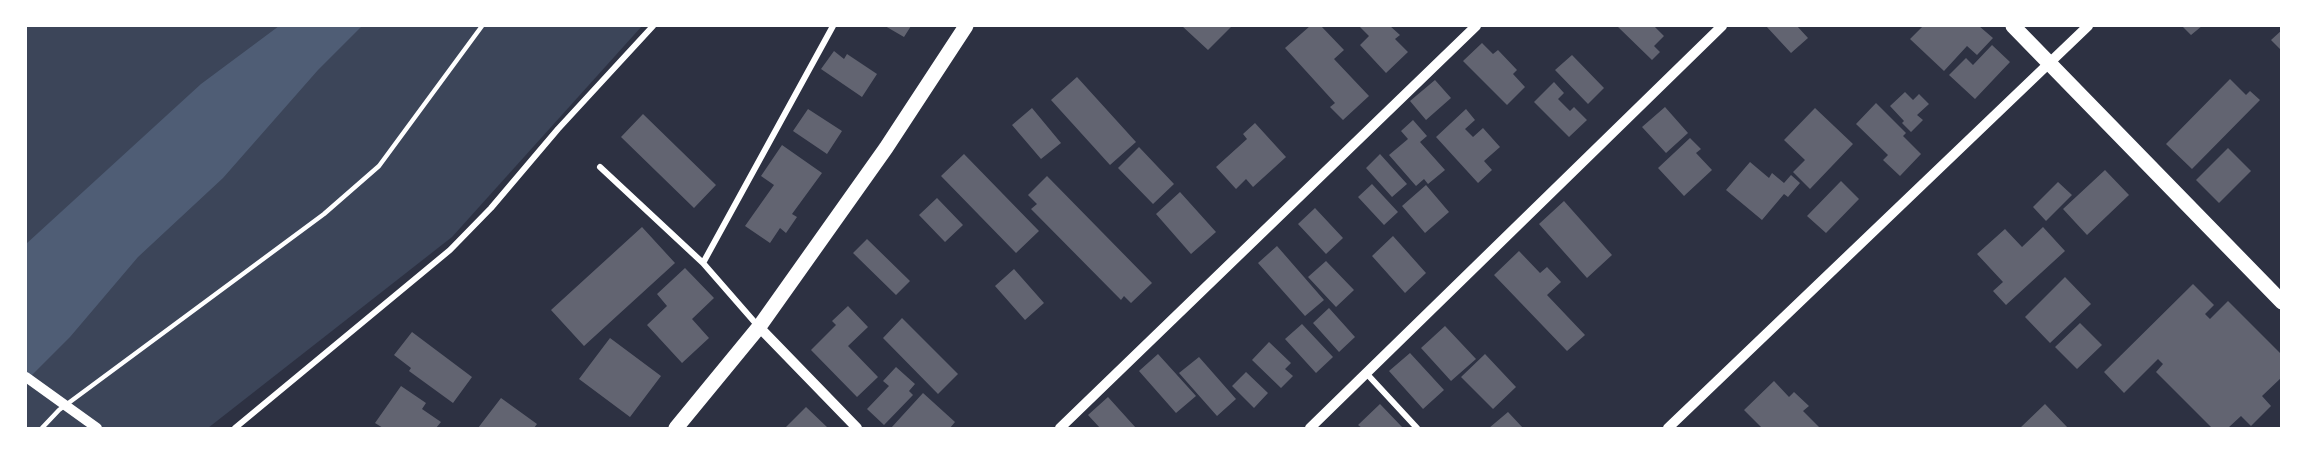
<!DOCTYPE html>
<html>
<head>
<meta charset="utf-8">
<style>
  body { margin:0 }
  #map { position:relative; width:2307px; height:454px; overflow:hidden; background:#2d3142; font-family:Jost,sans-serif }
  canvas { display:block }
  .frame { position:absolute; inset:0; border:27px solid #fff; pointer-events:none }
</style>
</head>
<body>
<div id="map">
<canvas width="2307" height="454"></canvas>
<div class="frame"></div>
</div>
<script>
const ctx = document.querySelector('canvas').getContext('2d');
ctx.lineJoin = 'round';
function fillPath(path, color) { ctx.fillStyle = color; ctx.fill(path, 'evenodd'); }
const poly = rows => new Path2D(rows.map(r => 'M' + r).join(''));
function trace(path, color, width, dash) { ctx.strokeStyle = color; ctx.lineWidth = width; ctx.lineCap = dash ? 'butt' : 'round'; ctx.setLineDash(dash || []); ctx.stroke(path); }
fillPath(poly([
  [26,26,642,26,452,237,208,428,26,428]
]), '#3c4559');
fillPath(poly([
  [279,26,362,26,318,70,223,178,138,257,70,337,26,381,26,244,201,84]
]), '#4f5d75');
fillPath(poly([
  [885,26,911,26,904,37],
  [1182,26,1232,26,1208,50],
  [1310,26,1321,26,1344,50,1334,59,1369,96,1343,120,1330,107,1335,103,1285,48],
  [1359,26,1390,26,1400,35,1395,39,1408,52,1386,73,1360,45,1369,36],
  [1617,26,1654,26,1664,36,1654,46,1660,52,1652,60],
  [1766,26,1797,26,1808,38,1791,53],
  [1923,26,1979,26,1993,38,1977,55,1967,46,1944,71,1910,39],
  [2182,26,2202,26,2191,35],
  [2282,30,2282,51,2271,40],
  [1482,43,1493,54,1498,50,1517,70,1513,74,1525,87,1507,105,1463,61],
  [1992,45,2010,62,1975,99,1949,75,1966,58,1973,65],
  [834,51,844,59,847,54,877,74,862,97,821,69],
  [1572,55,1604,88,1588,104,1555,70],
  [1077,77,1136,142,1110,165,1051,100],
  [2230,79,2246,95,2250,91,2260,100,2192,169,2166,144],
  [1435,80,1451,98,1426,120,1410,101],
  [1554,82,1564,93,1558,99,1570,111,1574,107,1587,120,1569,137,1534,102],
  [1905,92,1913,100,1919,94,1929,104,1917,115,1923,120,1911,132,1902,123,1904,121,1890,106],
  [1876,103,1906,133,1903,136,1921,154,1900,176,1883,160,1888,155,1856,124],
  [1665,107,1688,133,1666,153,1642,127],
  [1032,108,1061,143,1041,159,1012,125],
  [1815,108,1853,144,1810,189,1793,172,1805,160,1784,140],
  [808,109,842,131,827,154,793,131],
  [1466,109,1475,120,1465,129,1473,137,1483,128,1500,147,1484,161,1492,170,1478,183,1436,137],
  [643,114,716,185,694,208,621,137],
  [1413,120,1427,136,1420,142,1445,170,1428,184,1424,179,1416,186,1389,155,1408,139,1401,131],
  [1255,123,1286,157,1253,187,1246,179,1236,189,1216,167,1247,139,1243,134],
  [1690,138,1701,149,1696,153,1712,170,1684,196,1658,168],
  [782,145,822,173,792,214,797,217,786,233,780,228,770,243,745,226,774,185,761,176],
  [1139,147,1174,184,1153,204,1118,168],
  [2228,148,2251,171,2219,203,2196,180],
  [964,154,1039,231,1016,253,941,176],
  [1380,154,1407,184,1392,197,1366,168],
  [1750,162,1769,178,1772,173,1784,183,1791,175,1800,183,1788,197,1784,194,1762,220,1726,190],
  [2105,170,2129,195,2087,235,2063,209],
  [1047,176,1152,283,1131,303,1124,296,1121,300,1031,209,1037,204,1028,195],
  [1841,181,1859,199,1826,233,1807,216],
  [2058,182,2072,195,2046,221,2033,207],
  [1372,184,1398,212,1384,225,1358,197],
  [1426,185,1449,212,1425,233,1402,206],
  [1180,192,1216,232,1191,254,1156,214],
  [937,198,963,225,945,242,919,215],
  [1564,201,1612,255,1587,278,1539,224],
  [1315,208,1343,238,1326,254,1298,224],
  [642,227,675,263,584,346,551,310],
  [2043,227,2065,251,2006,305,1993,291,2003,282,1977,254,2005,229,2022,247],
  [1393,236,1426,273,1405,293,1372,256],
  [867,239,910,281,896,295,853,253],
  [1277,246,1324,300,1305,316,1258,263],
  [1519,251,1540,273,1547,267,1561,282,1547,295,1585,335,1567,351,1494,275],
  [1326,261,1354,290,1336,307,1308,277],
  [685,268,714,298,692,319,709,338,682,363,647,325,667,306,657,294],
  [1014,269,1044,303,1025,320,995,286],
  [2065,277,2091,304,2050,343,2025,317],
  [2193,284,2214,305,2205,314,2210,319,2228,301,2282,355,2282,377,2262,396,2271,406,2251,426,2241,416,2228,428,2212,428,2156,372,2163,364,2158,359,2124,393,2104,372],
  [848,306,868,327,848,346,878,377,857,397,811,350,836,325,832,321],
  [1329,308,1355,337,1339,352,1313,323],
  [902,318,958,374,938,394,883,338],
  [2080,323,2102,345,2077,369,2055,347],
  [1302,324,1333,357,1316,373,1285,339],
  [1445,326,1476,359,1451,381,1421,348],
  [412,332,472,377,453,403,409,371,411,368,394,355],
  [610,338,661,376,630,417,579,379],
  [1269,342,1291,363,1285,369,1293,376,1281,388,1252,360],
  [1410,353,1444,390,1423,409,1389,371],
  [1158,354,1196,396,1176,413,1139,371],
  [1485,354,1516,387,1493,409,1461,377],
  [1199,357,1236,399,1217,416,1179,373],
  [896,367,915,384,909,391,913,395,884,425,867,409,889,386,883,381],
  [1246,372,1268,393,1254,408,1232,386],
  [1774,381,1789,397,1794,392,1809,406,1803,411,1820,428,1762,428,1744,410],
  [401,386,426,403,422,409,441,422,436,428,383,428,375,423],
  [923,393,955,422,950,428,891,428],
  [1108,397,1136,428,1100,428,1088,415],
  [501,398,537,424,534,428,478,428],
  [1380,404,1403,428,1362,428,1358,425],
  [2045,404,2068,428,2020,428],
  [806,407,828,428,785,428],
  [1508,412,1523,428,1489,428]
]), '#626471');
trace(poly([
  [42,428,59,410,324,214,379,166,482,26]
]), '#fff', 4.5);
trace(poly([
  [600,167,703,263,758,326],
  [703,263,833,26],
  [1367,374,1417,428],
  [235,428,450,250,491,208,558,129,653,26]
]), '#fff', 6);
trace(poly([
  [759,327,857,428],
  [26,377,97,428],
  [1060,428,1476,26],
  [1310,428,1722,26],
  [1668,428,2088,26]
]), '#fff', 10);
trace(poly([
  [2013,26,2282,302],
  [676,428,759,327,886,148,966,26]
]), '#fff', 15);
</script>
</body>
</html>
